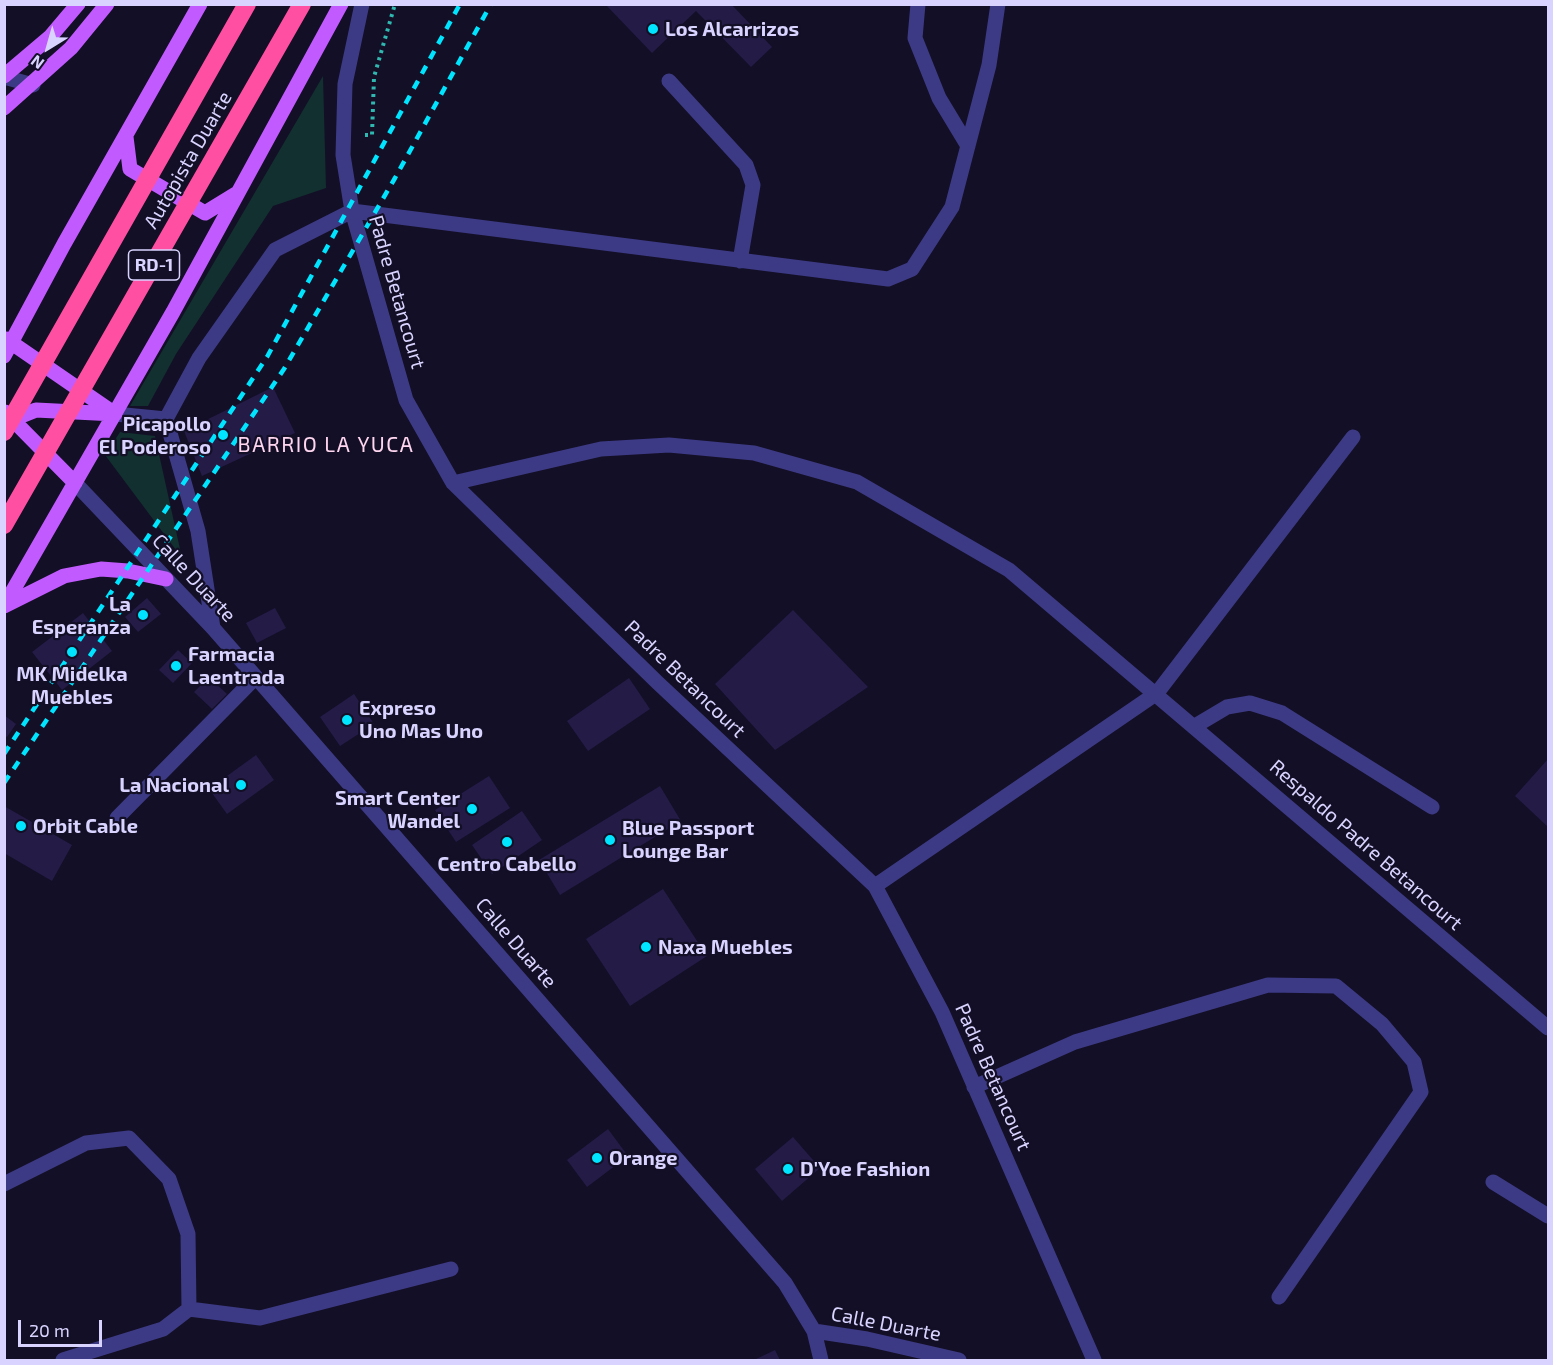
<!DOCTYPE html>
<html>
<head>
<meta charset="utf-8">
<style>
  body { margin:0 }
  #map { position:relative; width:1553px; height:1365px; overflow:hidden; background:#130f26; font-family:"Exo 2",sans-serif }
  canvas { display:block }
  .frame { position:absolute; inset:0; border:6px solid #d9d4ff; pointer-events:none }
  .north { position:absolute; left:18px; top:18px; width:60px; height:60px; -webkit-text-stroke:4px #130f26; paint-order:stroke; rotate:217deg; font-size:16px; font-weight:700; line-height:24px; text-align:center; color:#d9d4ff }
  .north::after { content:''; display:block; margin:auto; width:21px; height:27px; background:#d9d4ff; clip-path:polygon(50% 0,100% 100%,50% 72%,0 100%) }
  .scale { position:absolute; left:18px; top:1320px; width:84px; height:27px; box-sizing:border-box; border:3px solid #d9d4ff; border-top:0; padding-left:8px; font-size:18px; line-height:21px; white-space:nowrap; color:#d9d4ff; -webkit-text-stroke:4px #130f26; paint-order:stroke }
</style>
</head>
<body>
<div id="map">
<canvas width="1553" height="1365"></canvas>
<div class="frame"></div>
<div class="north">N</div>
<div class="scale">20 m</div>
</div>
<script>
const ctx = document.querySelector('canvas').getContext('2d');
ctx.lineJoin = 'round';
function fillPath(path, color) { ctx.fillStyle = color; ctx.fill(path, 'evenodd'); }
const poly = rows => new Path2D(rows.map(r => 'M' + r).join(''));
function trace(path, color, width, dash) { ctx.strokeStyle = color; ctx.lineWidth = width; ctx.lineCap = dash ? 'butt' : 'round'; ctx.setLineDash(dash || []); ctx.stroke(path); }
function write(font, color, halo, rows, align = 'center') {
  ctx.font = font + ' "Exo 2",sans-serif'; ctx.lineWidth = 4.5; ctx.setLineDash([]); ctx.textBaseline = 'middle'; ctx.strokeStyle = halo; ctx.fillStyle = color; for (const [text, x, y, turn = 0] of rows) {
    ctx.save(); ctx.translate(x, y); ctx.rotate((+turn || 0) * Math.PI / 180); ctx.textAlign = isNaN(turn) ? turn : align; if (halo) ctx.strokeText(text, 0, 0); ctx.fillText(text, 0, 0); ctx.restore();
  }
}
fillPath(poly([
  [323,76,326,188,273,206,176,354,148,406,130,406],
  [120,432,155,436,182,558,105,455]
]), '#12302f');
fillPath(poly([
  [605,4,731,4,772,47,751,67,696,11,652,53],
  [273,387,295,433,202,476,184,431],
  [147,598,161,614,138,632,125,617],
  [275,608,286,628,257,643,246,623],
  [793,610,868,687,775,750,715,684],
  [83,613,112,651,62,690,32,652],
  [178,650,192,663,173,683,159,670],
  [209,677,227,694,212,709,194,692],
  [629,678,650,709,588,751,567,721],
  [354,694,374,724,340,746,320,717],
  [4,715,16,724,7,737,4,735],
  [256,755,274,780,227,814,209,789],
  [1548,759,1548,827,1515,796],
  [489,776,510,808,456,842,435,810],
  [660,786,681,821,560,895,539,860],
  [4,806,72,845,52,881,4,853],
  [522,811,542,840,492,874,472,845],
  [663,889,707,956,630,1006,586,939],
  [608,1129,628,1156,587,1187,567,1160],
  [793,1137,820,1168,782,1201,755,1169],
  [775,1350,780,1360,754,1360]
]), '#241b47');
trace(poly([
  [365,135,372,135,374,77,395,4]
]), '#2fb8b0', 4, [3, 4.5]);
trace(poly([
  [362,4,345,84,343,155,352,211,406,400,453,483,658,683,875,886,942,1012,1094,1360],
  [918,4,915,38,939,98,968,146],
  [4,77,33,85],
  [669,81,746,165,753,185,740,261],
  [115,414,166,419],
  [75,483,213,628,785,1283,814,1331,821,1360],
  [453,483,601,449,669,445,754,453,857,482,1009,570,1548,1028],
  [213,628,198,531,166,419,199,358,275,250,352,211,888,279,912,269,952,207,989,65,998,4],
  [1195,726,1227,707,1250,703,1282,713,1432,807],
  [117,818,256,677],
  [875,886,1157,693,1353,437],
  [974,1087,1075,1042,1268,985,1336,986,1382,1024,1414,1062,1421,1092,1279,1297],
  [1493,1182,1548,1216],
  [4,1184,86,1143,129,1138,169,1179,188,1234,189,1309,163,1329,63,1360],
  [189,1309,260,1318,451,1269],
  [814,1331,867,1339,959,1360]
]), '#3d3a85', 15);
trace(poly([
  [4,76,50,37,78,4],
  [4,108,71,48,107,4],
  [126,137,130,169,205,213,236,194],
  [6,339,115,414],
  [4,356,64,244,200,4],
  [5,412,75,483],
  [6,422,36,410,115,414],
  [4,606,173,312,341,4],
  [4,606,64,576,85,572,101,569,128,571,166,579]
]), '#c25bff', 15);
trace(poly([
  [4,432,247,4],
  [4,525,302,4]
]), '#ff4fa3', 18);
trace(poly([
  [4,754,267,357,460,4],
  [4,783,284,369,395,178,491,4]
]), '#00e5ff', 4.5, [9, 8]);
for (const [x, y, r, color] of [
  [653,29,6,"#00e5ff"],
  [223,435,6,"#00e5ff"],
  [143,615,6,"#00e5ff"],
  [72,652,6,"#00e5ff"],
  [176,666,6,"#00e5ff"],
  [347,720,6,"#00e5ff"],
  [241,785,6,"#00e5ff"],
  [472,809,6,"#00e5ff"],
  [21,826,6,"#00e5ff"],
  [610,840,6,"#00e5ff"],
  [507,842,6,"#00e5ff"],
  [646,947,6,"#00e5ff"],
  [597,1158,6,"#00e5ff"],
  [788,1169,6,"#00e5ff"]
]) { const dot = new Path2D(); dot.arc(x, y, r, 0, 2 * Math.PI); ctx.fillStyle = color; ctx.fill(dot); trace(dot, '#130f26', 2); }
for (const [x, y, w] of [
  [154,265,51]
]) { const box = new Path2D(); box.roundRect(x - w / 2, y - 15, w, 30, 4.5); ctx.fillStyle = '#130f26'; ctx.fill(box); trace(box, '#d9d4ff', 1.5); }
write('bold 18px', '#d9d4ff', null, [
  ["RD-1",154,265]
]);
write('bold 20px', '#d9d4ff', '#130f26', [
  ["Los Alcarrizos",665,29],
  ["Picapollo",211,424,"right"],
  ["El Poderoso",211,447,"right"],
  ["La",131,604,"right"],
  ["Esperanza",131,627,"right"],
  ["Farmacia",188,654],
  ["Laentrada",188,677],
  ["MK Midelka",72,674,"center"],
  ["Muebles",72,697,"center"],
  ["Expreso",359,708],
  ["Uno Mas Uno",359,731],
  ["La Nacional",229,785,"right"],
  ["Smart Center",460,798,"right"],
  ["Wandel",460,821,"right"],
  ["Orbit Cable",33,826],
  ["Blue Passport",622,828],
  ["Lounge Bar",622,851],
  ["Centro Cabello",507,864,"center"],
  ["Naxa Muebles",658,947],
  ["Orange",609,1158],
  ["D'Yoe Fashion",800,1169]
], 'left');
write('20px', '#d9d4ff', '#130f26', [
  ["Autopista Duarte",188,160,-60],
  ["Padre Betancourt",397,292,74],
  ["Calle Duarte",194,578,47],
  ["Padre Betancourt",685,679,44],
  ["Respaldo Padre Betancourt",1366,845,41],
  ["Calle Duarte",516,943,49],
  ["Padre Betancourt",993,1077,66],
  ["Calle Duarte",886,1324,11]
]);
ctx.letterSpacing = '1.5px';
write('21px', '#ffd6f0', '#130f26', [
  ["BARRIO LA YUCA",326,445]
]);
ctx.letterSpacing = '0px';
</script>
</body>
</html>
